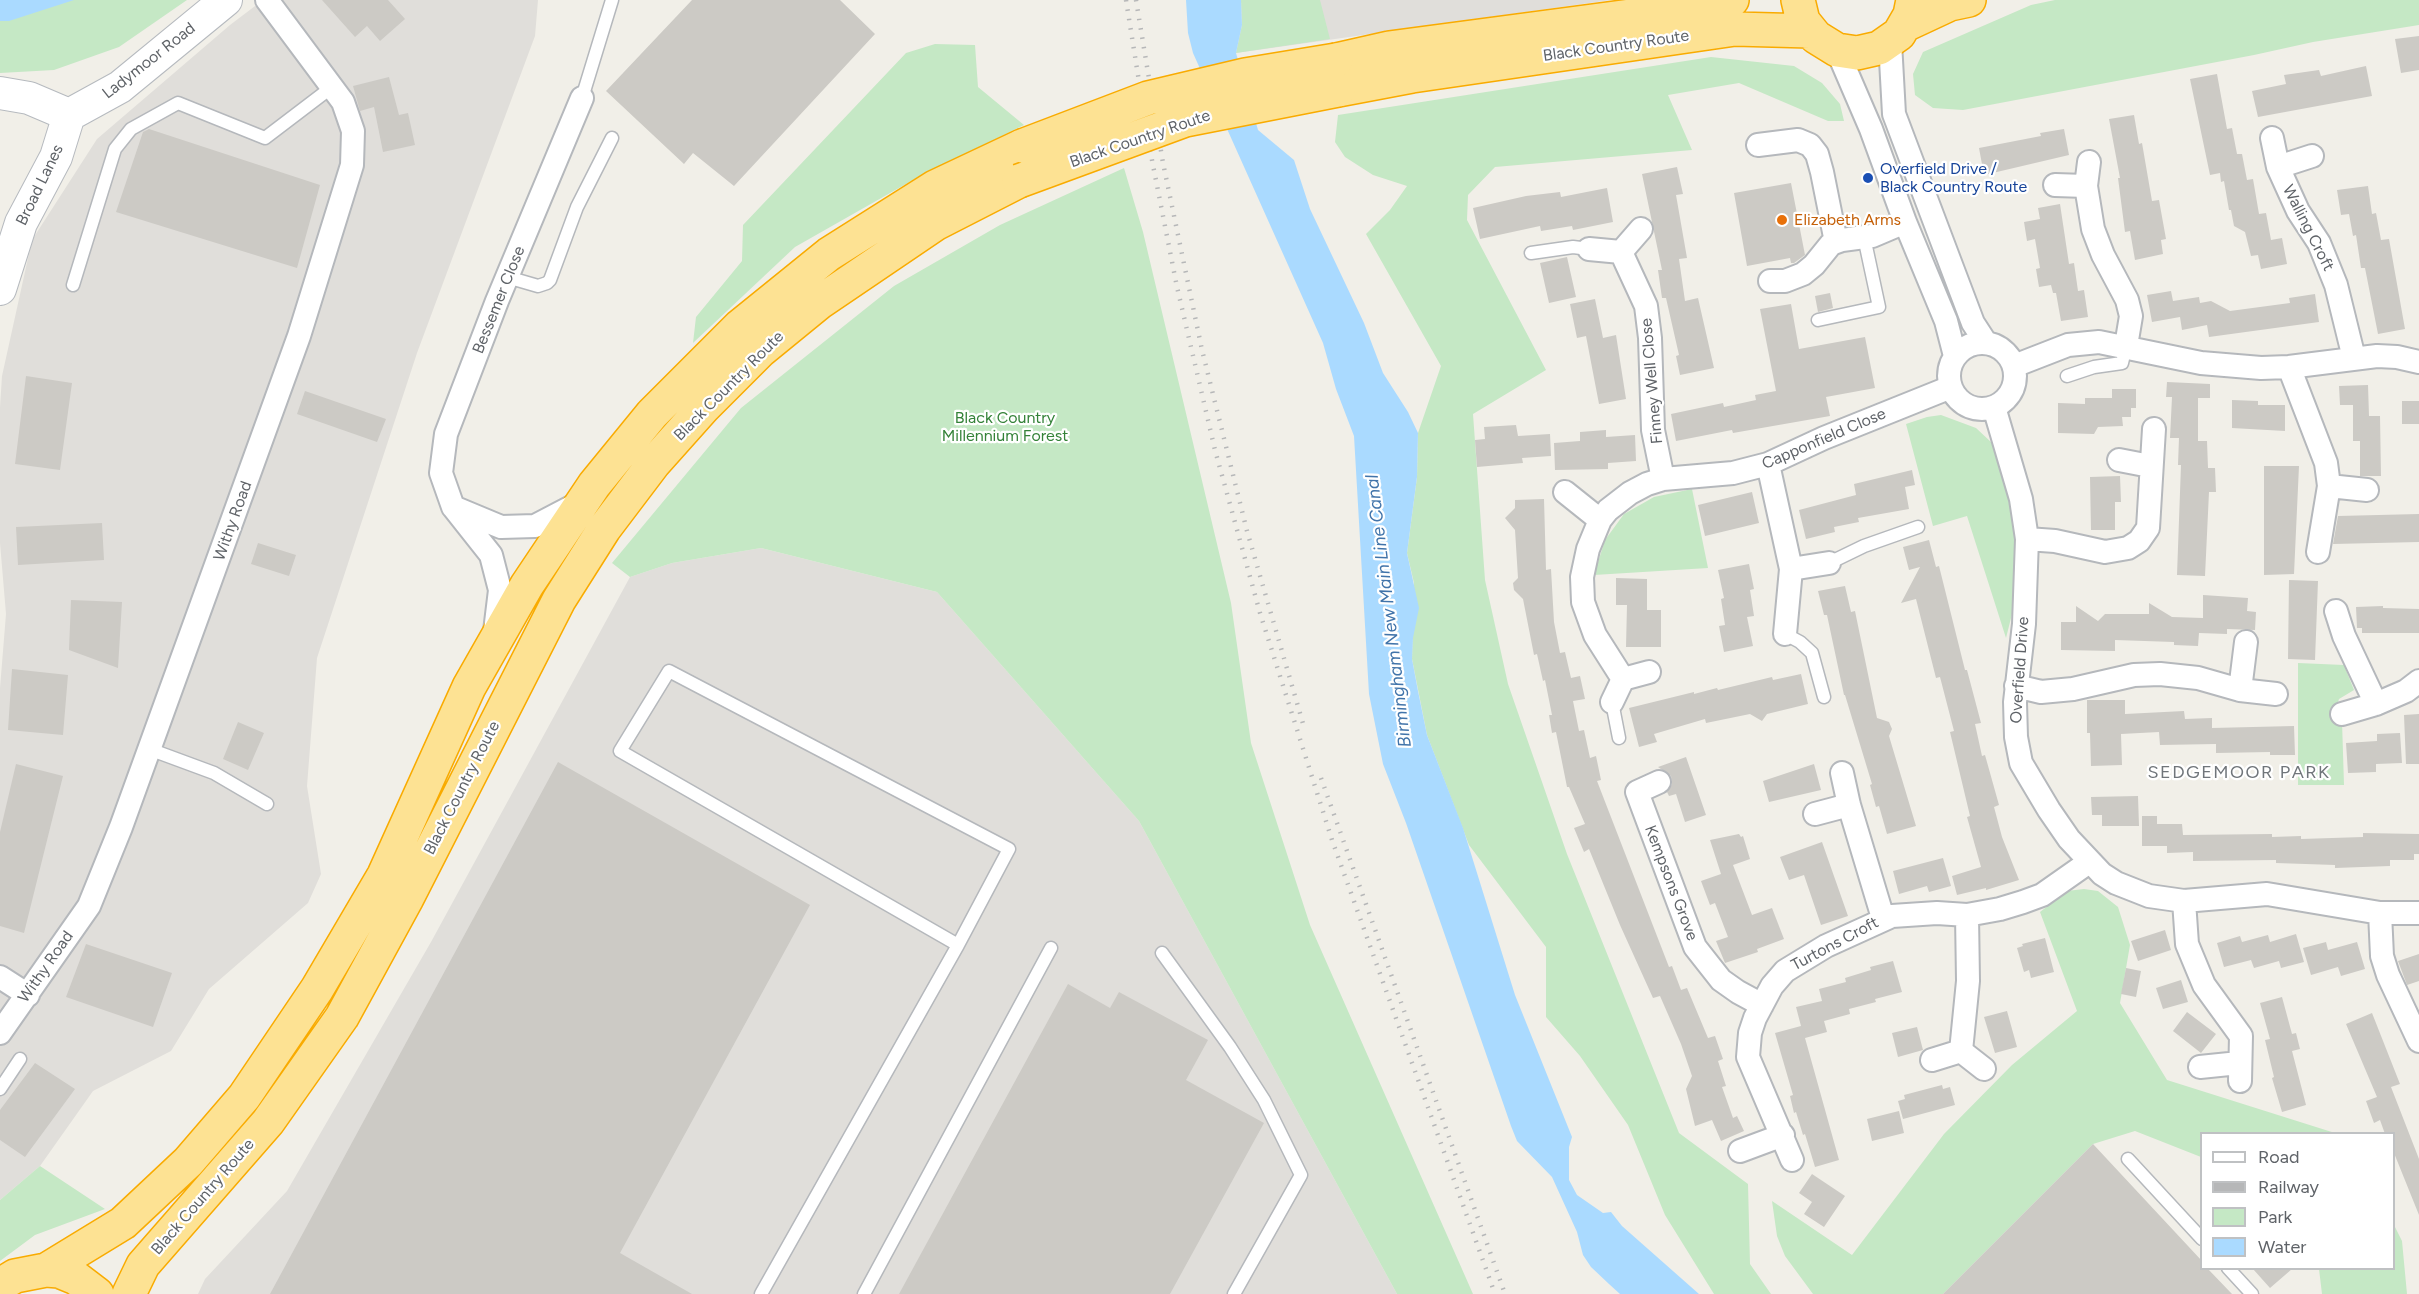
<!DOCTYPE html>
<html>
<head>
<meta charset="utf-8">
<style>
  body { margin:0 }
  #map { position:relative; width:2419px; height:1294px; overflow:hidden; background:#f1efe8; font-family:Figtree,sans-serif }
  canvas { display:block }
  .legend { position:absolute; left:2200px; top:1132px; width:195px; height:138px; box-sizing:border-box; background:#fff; border:2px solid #bfc1c3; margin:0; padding:8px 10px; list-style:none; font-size:18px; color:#5f6368 }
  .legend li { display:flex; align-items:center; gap:12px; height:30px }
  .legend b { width:30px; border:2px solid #bfc1c3 }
</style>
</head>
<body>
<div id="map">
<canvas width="2419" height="1294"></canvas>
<ul class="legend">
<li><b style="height:8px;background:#fff"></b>Road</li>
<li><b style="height:8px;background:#b6b7b8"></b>Railway</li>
<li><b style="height:16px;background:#c5e8c5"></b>Park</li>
<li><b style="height:16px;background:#aadaff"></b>Water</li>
</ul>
</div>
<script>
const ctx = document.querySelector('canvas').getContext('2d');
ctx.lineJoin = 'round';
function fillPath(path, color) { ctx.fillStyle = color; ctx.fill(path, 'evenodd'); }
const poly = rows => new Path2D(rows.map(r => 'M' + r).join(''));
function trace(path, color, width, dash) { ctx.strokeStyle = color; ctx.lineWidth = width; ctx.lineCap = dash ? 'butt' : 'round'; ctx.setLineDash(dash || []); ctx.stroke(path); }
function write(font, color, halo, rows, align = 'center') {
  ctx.font = font + ' Figtree,sans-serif'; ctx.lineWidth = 4.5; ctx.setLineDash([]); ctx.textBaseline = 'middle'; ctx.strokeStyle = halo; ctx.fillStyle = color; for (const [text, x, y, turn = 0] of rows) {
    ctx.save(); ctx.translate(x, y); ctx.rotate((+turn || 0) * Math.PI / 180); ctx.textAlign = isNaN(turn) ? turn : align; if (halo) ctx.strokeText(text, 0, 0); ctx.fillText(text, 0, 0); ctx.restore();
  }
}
fillPath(poly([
  [263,0,538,0,535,36,417,353,317,658,307,786,321,874,308,903,209,989,171,1051,93,1091,40,1166,0,1200,0,688,6,614,0,543,0,407,2,376,32,240,97,139,230,25],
  [1241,0,1611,0,1236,53,1242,25],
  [761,548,937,592,1139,821,1397,1294,198,1294,205,1279,287,1191,431,942,630,577,672,563]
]), '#e0deda');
fillPath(poly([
  [0,0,187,0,119,47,54,70,0,73],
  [1241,0,1320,0,1330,39,1236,53,1242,25],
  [2055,0,2419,0,2419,25,2313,42,2254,55,1963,110,1933,108,1915,95,1913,74,1923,52,2031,5],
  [935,44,975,45,978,87,1024,125,920,176,795,247,693,343,696,317,742,261,743,225,906,53],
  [1711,57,1794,66,1822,83,1840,104,1844,121,1828,121,1739,83,1668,95,1692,150,1495,167,1468,195,1467,220,1546,370,1473,414,1485,580,1508,684,1567,854,1679,1133,1748,1184,1750,1264,1771,1294,1714,1294,1665,1215,1628,1125,1580,1056,1546,1017,1546,947,1469,845,1427,735,1412,659,1414,583,1407,553,1417,477,1418,433,1441,366,1366,234,1390,210,1407,186,1373,175,1345,157,1335,142,1338,115],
  [1124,168,1143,232,1231,603,1251,743,1310,925,1473,1294,1397,1294,1139,821,937,592,761,548,672,563,630,577,612,563,741,408,894,286,1000,225],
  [1941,415,1976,428,1991,442,2007,482,2016,524,2015,602,2006,638,1967,516,1933,526,1906,424,1927,417],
  [1692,489,1708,568,1594,575,1605,540,1624,514,1654,497],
  [2298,663,2344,665,2354,690,2339,699,2333,718,2342,721,2344,785,2298,785],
  [2084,889,2098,891,2118,907,2130,945,2120,1003,2167,1080,2335,1133,2202,1134,2201,1157,2135,1131,2093,1144,1943,1294,1813,1294,1785,1256,1777,1236,1772,1201,1852,1255,1944,1134,2012,1065,2077,1011,2040,912,2067,891],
  [40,1166,105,1209,35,1235,0,1261,0,1200],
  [2394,1225,2402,1241,2407,1294,2322,1294,2319,1269,2394,1268]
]), '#c5e8c5');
fillPath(poly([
  [0,0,74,0,9,21,0,21],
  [1186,0,1241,0,1242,25,1236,53,1258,130,1294,160,1310,209,1364,323,1383,373,1408,412,1418,433,1417,477,1407,553,1419,608,1413,638,1412,659,1418,691,1427,735,1463,828,1515,995,1572,1137,1569,1147,1569,1180,1577,1195,1603,1213,1611,1212,1622,1226,1699,1294,1620,1294,1609,1284,1591,1267,1583,1255,1577,1232,1552,1177,1517,1141,1511,1126,1406,823,1383,764,1369,694,1354,436,1336,389,1323,343,1193,53,1188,33]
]), '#aadaff');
fillPath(poly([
  [322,0,388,0,405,19,380,41,367,26,355,37],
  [692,0,840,0,875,34,734,186,693,153,684,164,606,91],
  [2419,36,2419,70,2401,73,2395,39],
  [2366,66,2372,96,2258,117,2252,91,2286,84,2284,75,2319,70,2321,76],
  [2217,74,2227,129,2232,128,2237,154,2242,154,2247,180,2253,179,2259,214,2266,213,2271,240,2282,238,2287,264,2261,269,2258,255,2251,256,2245,232,2234,226,2231,210,2229,210,2224,181,2221,182,2220,173,2210,175,2190,79],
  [389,77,399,115,408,113,415,145,383,152,374,107,360,111,353,86],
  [2134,115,2139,144,2142,143,2152,201,2159,200,2166,239,2161,240,2163,254,2135,260,2130,231,2125,232,2118,178,2120,178,2109,119],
  [149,129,320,185,297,268,116,212,143,132],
  [2064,129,2069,155,1984,175,1979,148,2041,136,2040,133],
  [1677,167,1683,194,1676,195,1687,258,1679,259,1685,301,1698,298,1714,368,1680,375,1676,356,1679,355,1666,298,1662,298,1658,270,1662,270,1642,174],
  [1791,183,1805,255,1794,263,1791,263,1790,258,1747,266,1734,193],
  [2368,186,2372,214,2376,213,2381,240,2389,239,2405,329,2378,334,2365,268,2361,268,2356,235,2353,236,2349,214,2341,215,2337,190],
  [1607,188,1613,222,1573,230,1572,226,1541,231,1540,226,1480,239,1473,208,1526,196,1560,192,1561,197],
  [2060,204,2069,264,2074,263,2078,291,2084,290,2088,317,2061,321,2056,293,2053,293,2051,285,2039,287,2036,269,2040,268,2035,239,2027,241,2024,222,2040,219,2038,208],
  [1567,257,1576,297,1549,303,1540,263],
  [2171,291,2173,301,2199,297,2200,303,2211,301,2230,311,2290,303,2289,298,2315,294,2319,322,2209,337,2207,325,2182,330,2180,317,2152,322,2147,295],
  [1830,293,1833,308,1818,312,1815,296],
  [1595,299,1603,338,1616,335,1626,399,1599,404,1586,336,1577,338,1570,304],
  [1791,304,1799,349,1865,337,1875,388,1826,397,1830,416,1733,433,1732,430,1676,441,1671,414,1723,403,1724,407,1756,400,1755,395,1776,391,1760,309],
  [26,376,72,383,60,470,15,464],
  [2167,382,2210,384,2210,398,2198,398,2198,441,2207,441,2208,468,2215,468,2216,492,2209,492,2205,576,2177,575,2181,465,2178,465,2179,438,2170,438,2172,397,2166,397],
  [2368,385,2369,416,2380,416,2381,476,2360,476,2360,441,2353,441,2353,405,2340,405,2339,386],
  [2112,389,2136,389,2136,408,2131,408,2131,417,2122,417,2123,426,2098,427,2094,434,2058,433,2058,403,2085,404,2085,398,2112,398],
  [305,391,386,419,377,442,297,414],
  [2232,400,2258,401,2258,405,2285,405,2285,431,2232,428],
  [2402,401,2419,401,2419,424,2402,424],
  [1516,425,1518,436,1550,434,1551,456,1522,458,1523,463,1477,467,1475,440,1485,439,1484,427],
  [1606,430,1606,437,1635,435,1636,461,1608,463,1608,469,1555,470,1554,443,1580,441,1580,432],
  [2264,466,2299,466,2294,574,2264,575],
  [1912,470,1915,485,1905,487,1909,509,1858,518,1859,522,1834,527,1835,532,1806,539,1799,510,1856,495,1854,484],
  [2120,476,2121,502,2115,502,2115,530,2091,530,2090,477],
  [1752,492,1759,523,1705,536,1698,505],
  [1544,499,1546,570,1551,569,1554,622,1560,653,1565,652,1571,678,1580,676,1585,699,1573,701,1579,731,1584,730,1590,758,1596,756,1601,780,1597,781,1669,967,1672,966,1681,990,1687,988,1708,1038,1715,1036,1723,1059,1718,1061,1726,1086,1722,1087,1733,1118,1737,1116,1744,1131,1721,1141,1712,1120,1695,1126,1686,1089,1692,1076,1681,1044,1660,996,1653,998,1620,925,1589,849,1584,852,1574,828,1585,824,1569,787,1567,787,1556,732,1552,733,1549,715,1552,715,1545,680,1543,681,1537,654,1534,655,1523,599,1514,590,1513,583,1518,578,1515,530,1505,518,1515,508,1515,500],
  [2419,514,2419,542,2333,544,2338,516],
  [102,523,104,560,18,565,16,527],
  [1929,540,1936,567,1939,566,1965,670,1967,670,1981,723,1975,724,1982,756,1985,755,1999,805,1994,807,2002,837,2019,880,1986,890,1986,888,1957,895,1952,876,1981,867,1967,817,1970,816,1950,732,1954,731,1940,677,1936,678,1916,599,1901,603,1920,567,1909,570,1903,547],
  [258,543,296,555,289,576,251,564],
  [1749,564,1754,589,1750,590,1754,616,1747,617,1753,646,1724,652,1719,626,1725,625,1721,599,1724,598,1718,570],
  [1616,578,1647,579,1647,610,1661,610,1661,647,1626,647,1627,605,1616,605],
  [2289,580,2318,581,2315,660,2288,659],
  [1845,586,1851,612,1855,611,1877,718,1889,722,1892,729,1889,736,1916,826,1887,834,1879,806,1876,807,1870,785,1872,784,1845,695,1844,695,1827,615,1824,615,1818,591],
  [2203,595,2248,598,2247,611,2256,612,2255,630,2227,629,2227,634,2199,633,2198,646,2174,645,2174,642,2115,640,2115,651,2061,650,2061,622,2076,622,2076,606,2098,621,2105,614,2149,614,2149,603,2172,617,2203,618],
  [71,600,122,602,118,668,69,650],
  [2383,606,2383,608,2419,609,2419,633,2362,633,2362,628,2357,628,2356,607],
  [12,669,68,675,63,735,8,730],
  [1801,674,1808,704,1767,714,1762,721,1750,714,1706,723,1705,719,1654,734,1657,742,1639,747,1629,708,1694,692,1694,694,1717,688,1718,690,1772,677,1773,680],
  [2087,700,2125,700,2125,714,2184,711,2185,719,2212,718,2212,728,2294,726,2295,755,2270,755,2270,752,2216,753,2216,744,2160,745,2159,732,2121,734,2122,765,2091,766,2090,733,2087,733],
  [2419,714,2419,764,2406,764,2404,715],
  [238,722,264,733,248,770,223,759],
  [2400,733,2402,763,2376,764,2376,772,2348,773,2346,743,2377,741,2377,734],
  [1686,757,1706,815,1685,822,1676,794,1669,796,1667,792,1672,784,1671,776,1658,767],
  [558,762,810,905,620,1253,692,1294,270,1294],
  [16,764,63,776,24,933,0,926,0,832],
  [1814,764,1821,790,1769,802,1763,781],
  [2138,796,2139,826,2102,826,2102,815,2092,815,2091,797],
  [2142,816,2157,816,2157,824,2182,824,2183,835,2272,834,2272,837,2301,836,2301,839,2363,837,2363,833,2419,834,2419,854,2414,854,2414,860,2390,860,2390,866,2335,868,2335,865,2276,863,2276,860,2193,861,2193,852,2167,853,2167,846,2142,846],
  [1739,834,1741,837,1743,836,1750,859,1733,865,1752,915,1772,908,1784,939,1757,949,1758,952,1725,963,1716,941,1728,937,1715,903,1710,905,1701,881,1721,874,1710,840],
  [1822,842,1848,916,1821,925,1804,875,1789,880,1780,857],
  [1943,858,1951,886,1929,892,1927,886,1899,894,1893,871],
  [2165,930,2171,950,2138,961,2131,941],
  [2296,934,2304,962,2281,968,2279,961,2254,968,2251,960,2224,967,2217,943,2240,936,2242,942,2268,935,2270,942],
  [2045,938,2054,972,2031,978,2029,970,2024,972,2017,948,2023,946,2022,944],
  [2326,942,2328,950,2357,942,2365,969,2341,976,2338,967,2311,975,2303,948],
  [86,944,172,973,153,1027,66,997],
  [2419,954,2419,981,2407,985,2398,961],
  [1893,961,1902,992,1875,999,1876,1002,1849,1009,1850,1014,1824,1021,1827,1032,1805,1038,1839,1160,1815,1167,1805,1134,1803,1135,1796,1112,1794,1113,1790,1096,1793,1095,1775,1033,1801,1026,1796,1007,1822,1001,1819,989,1846,982,1845,978,1871,970,1870,967],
  [2126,968,2141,971,2136,997,2121,994],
  [2181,980,2188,1002,2163,1009,2156,988],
  [1068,984,1110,1008,1119,992,1208,1040,1186,1080,1264,1123,1170,1294,899,1294],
  [2282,997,2292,1034,2296,1033,2300,1049,2292,1051,2306,1105,2282,1112,2272,1078,2274,1077,2265,1040,2270,1039,2260,1003],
  [2007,1011,2017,1047,1995,1053,1984,1017],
  [2187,1012,2216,1034,2201,1053,2173,1031],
  [2372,1013,2400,1084,2391,1087,2419,1159,2419,1215,2394,1153,2394,1134,2385,1134,2380,1120,2374,1123,2366,1101,2377,1097,2346,1024],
  [1917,1027,1923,1050,1898,1057,1892,1033],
  [35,1063,75,1089,25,1157,0,1140,0,1110],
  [1942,1085,1943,1089,1950,1087,1955,1105,1903,1119,1898,1101,1905,1099,1904,1095],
  [1899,1111,1904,1133,1872,1141,1867,1119],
  [2093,1144,2202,1261,2202,1269,2208,1269,2232,1294,1943,1294],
  [1812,1174,1845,1196,1824,1227,1804,1214,1812,1202,1799,1193],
  [2253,1269,2292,1269,2270,1288]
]), '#cccac5');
const lane = poly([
  [582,98,612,0],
  [1531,253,1573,247,1589,249],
  [507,277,538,286,547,283,550,280,577,207,612,138],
  [73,285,115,149,131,129,178,103,265,138,332,87],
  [1818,320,1879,307,1864,237],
  [2067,376,2094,367,2122,363,2126,346],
  [1829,563,1864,546,1918,527],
  [1785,634,1800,642,1812,653,1824,697],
  [1612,702,1619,738],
  [149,749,214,773,267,804],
  [1162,953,1230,1047,1264,1100,1301,1175,1234,1294],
  [0,1089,20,1059],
  [2128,1159,2202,1239],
  [2228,1268,2252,1294],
  [761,1294,958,945,620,751,669,671,1009,849,958,945],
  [864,1294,1051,948]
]);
const street = poly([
  [1890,42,1894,114,1973,323,1986,343],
  [1837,50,1871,129,1905,222,1946,321,1955,356],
  [2272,138,2278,167],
  [1758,145,1798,140,1810,145,1817,154,1822,172,1836,242],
  [2312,156,2278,167,2298,211,2319,243,2336,285,2354,358],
  [2089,162,2086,186,2093,229,2103,255,2127,300,2131,316,2126,346],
  [2055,185,2086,186],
  [1589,249,1621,252,1641,229],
  [1621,252,1646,306,1650,338,1653,430,1663,479],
  [1770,281,1785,281,1803,274,1814,265,1831,244,1842,240,1872,236,1905,222],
  '1949 376a33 33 0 1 1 66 0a33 33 0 1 1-66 0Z',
  [2014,366,2068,345,2099,342,2201,363,2261,368,2289,367,2377,356,2397,357,2419,362],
  [2289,367,2326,463,2329,486,2318,552],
  [1994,407,2021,499,2027,539,2024,624,2015,702,2016,737,2021,763,2049,810,2069,839,2102,874,2116,883,2149,896,2184,901,2267,894,2380,913,2419,913],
  [2119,460,2150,466],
  [1768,464,1791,569,1785,634],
  [2329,486,2367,490],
  [1565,492,1600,520],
  [453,507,441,473,446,434,497,301,582,98],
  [2027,539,2055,541,2105,552,2128,548,2139,541,2148,528,2154,429],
  [1791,569,1829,563],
  [2336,611,2344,636,2376,704],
  [495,631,500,590,491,555,453,507,501,527,535,526,579,503],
  [1649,672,1623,679,1595,635,1583,602,1582,577,1588,549,1600,520,1608,510,1630,493,1647,484,1663,479,1733,473,1768,464,1824,438,1951,387],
  [2016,686,2041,692,2073,689,2134,675,2160,674,2198,678,2240,690,2276,694],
  [2240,690,2246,642],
  [1612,702,1623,679],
  [2342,714,2376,704,2406,691,2419,681],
  [1842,773,1849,805,1883,918],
  [1659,782,1637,792,1695,947,1721,980,1738,992,1762,1005],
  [1815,814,1849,805],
  [2184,901,2187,944,2204,985,2241,1036,2240,1081],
  [2380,913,2382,956,2388,975,2419,1041],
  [1967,915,1968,981,1961,1051,1984,1069],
  [0,977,28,995],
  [0,1033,89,906,121,827,299,336,352,165,353,131,343,102,267,0],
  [1932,1060,1961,1051],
  [2200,1067,2239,1063],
  [1740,1151,1783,1135],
  [1792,1160,1748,1057,1750,1033,1755,1018,1772,986,1785,971,1826,946,1892,916,1937,913,1967,915,2000,909,2023,902,2042,895,2089,862]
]);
const secondary = poly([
  [0,93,29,98,69,115],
  [69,115,120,87,226,0],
  [0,289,21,223,56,157,69,115]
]);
const highway = poly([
  [1798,0,1803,21,1816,37,1837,50,1857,53,1879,48,1899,34,1910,15,1913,0],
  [1905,25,1950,4,1969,0],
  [1336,60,1389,48,1714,5,1732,0],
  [1338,90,1412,76,1735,29,1810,31],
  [46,1270,123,1223,188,1162,244,1097,317,989,384,875,469,687,527,585,594,485,652,414,740,326,829,254,935,187,1022,146],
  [0,1285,15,1276,46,1270,59,1271,76,1278,97,1294],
  [129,1294,143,1265,268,1122,342,1017,407,898,559,600,604,529,654,463,704,407,760,351,820,302,935,224,1019,181]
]);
trace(lane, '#b5b8bc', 15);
trace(street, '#b5b8bc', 26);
trace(secondary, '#b6babf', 34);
trace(highway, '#f9ab00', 36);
trace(lane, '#fff', 12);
trace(street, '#fff', 22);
trace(secondary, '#fff', 32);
trace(highway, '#fde293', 33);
trace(poly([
  [1126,0,1150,150,1177,287,1215,450,1260,613,1332,840,1495,1294],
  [1136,0,1163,163,1202,350,1247,531,1304,727],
  [1321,778,1505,1294]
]), '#b6b7b8', 4.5, [1.5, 8]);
const highwayBridge = poly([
  [1022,146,1148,98,1245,75,1336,60],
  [1019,181,1185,120,1338,90]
]);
trace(highwayBridge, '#f9ab00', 36, []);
trace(highwayBridge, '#fde293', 33);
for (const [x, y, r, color] of [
  [1868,178,6,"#1a4fb4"],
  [1782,220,6,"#e8710a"]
]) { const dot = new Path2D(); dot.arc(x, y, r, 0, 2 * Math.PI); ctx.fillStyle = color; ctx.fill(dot); trace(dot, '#fff', 2); }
write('16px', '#5f6368', '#fff', [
  ["Black Country Route",1616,46,-8],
  ["Ladymoor Road",149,61,-38],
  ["Black Country Route",1140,139,-19],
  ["Broad Lanes",40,185,-64],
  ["Walling Croft",2308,228,63],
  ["Bessemer Close",499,300,-68],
  ["Finney Well Close",1652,381,-95],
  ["Black Country Route",729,386,-45],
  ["Capponfield Close",1824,439,-23],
  ["Withy Road",233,521,-70],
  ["Overfield Drive",2020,670,-86],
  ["Black Country Route",462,788,-63],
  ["Kempsons Grove",1671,883,69],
  ["Turtons Croft",1835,944,-28],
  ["Withy Road",46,967,-55],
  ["Black Country Route",203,1197,-49]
]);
write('16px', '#164399', '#fff', [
  ["Overfield Drive /",1880,169],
  ["Black Country Route",1880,187]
], 'left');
write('16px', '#c56008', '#fff', [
  ["Elizabeth Arms",1794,220]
], 'left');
write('16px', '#348238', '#fff', [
  ["Black Country",1005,418],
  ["Millennium Forest",1005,436]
]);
write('italic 18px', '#4174aa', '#fff', [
  ["Birmingham New Main Line Canal",1389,611,-97]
]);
ctx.letterSpacing = '1.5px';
write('18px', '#70757a', '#fff', [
  ["SEDGEMOOR PARK",2239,773]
]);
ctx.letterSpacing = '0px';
</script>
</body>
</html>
